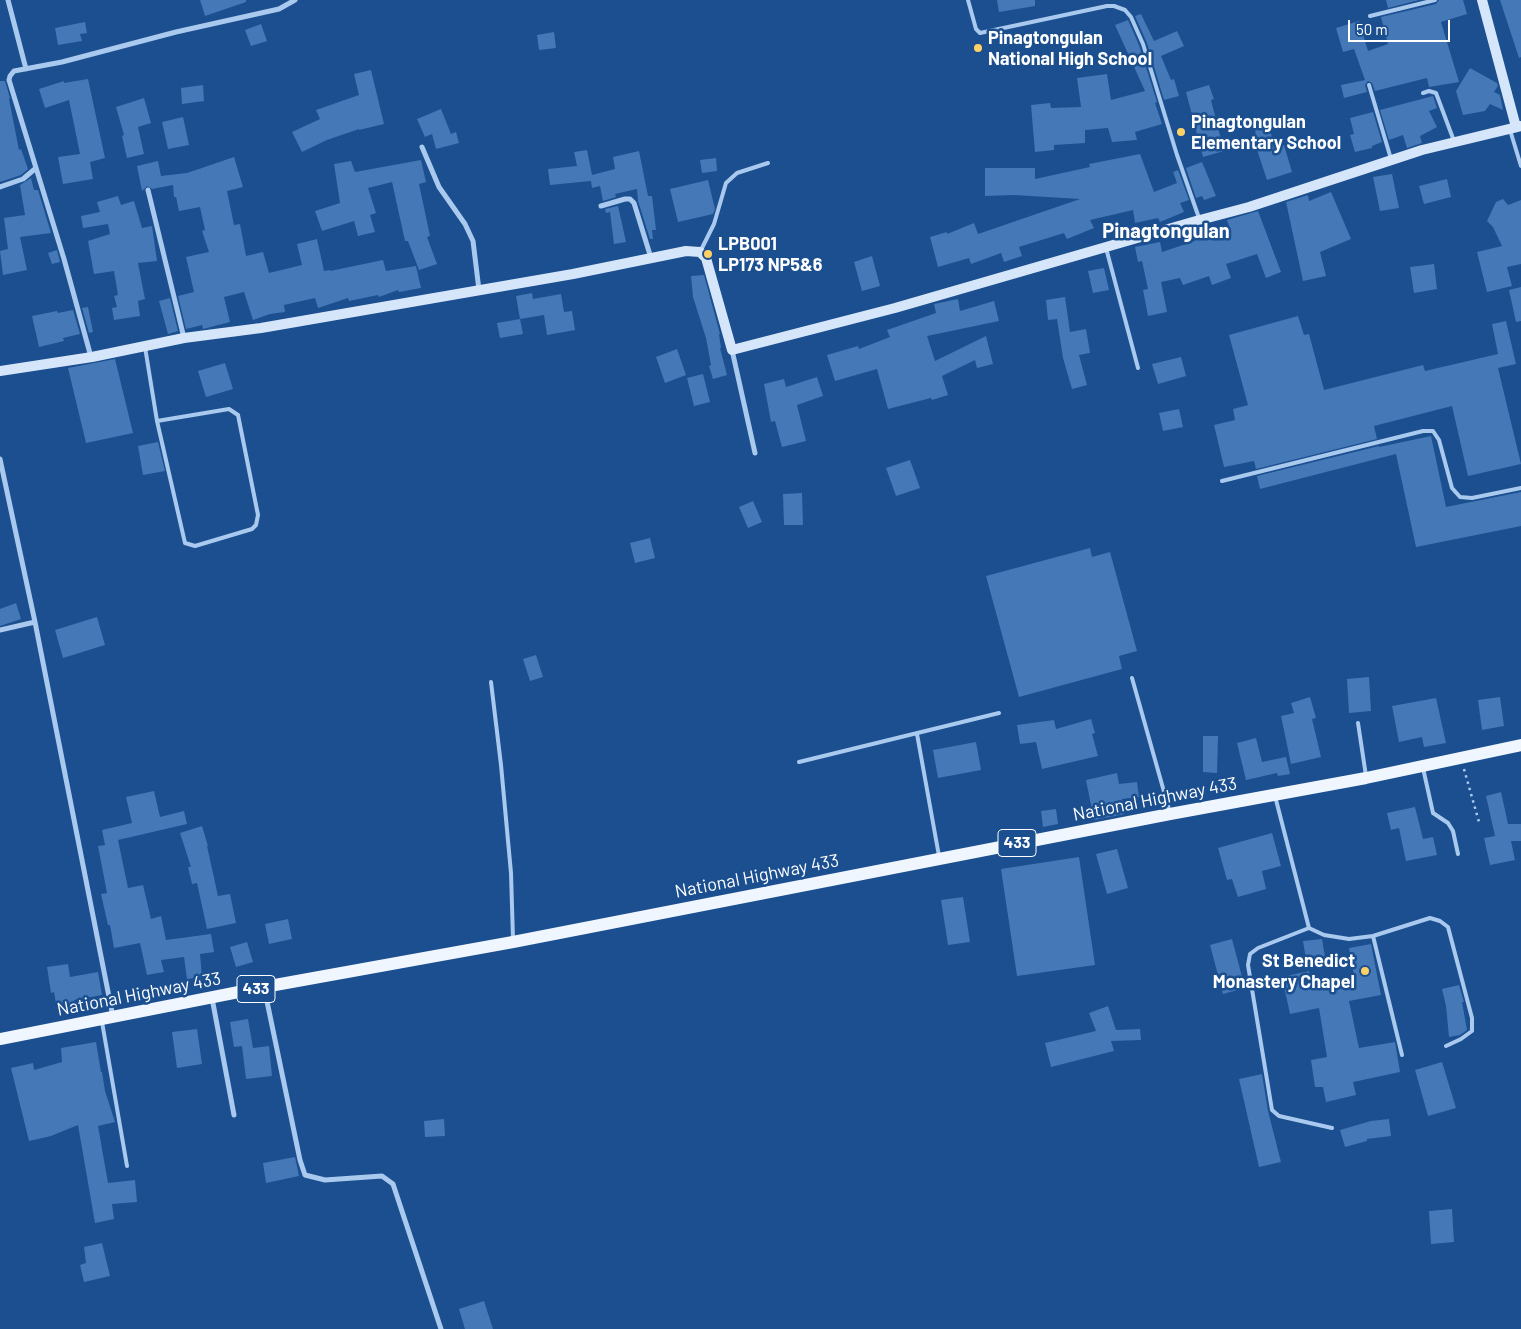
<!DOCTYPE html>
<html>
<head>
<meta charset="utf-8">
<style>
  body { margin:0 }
  #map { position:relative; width:1521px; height:1329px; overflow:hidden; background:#1b4f8f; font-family:Barlow,sans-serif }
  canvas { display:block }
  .scale { position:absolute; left:1348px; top:20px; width:102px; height:22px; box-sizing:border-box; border:2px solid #fff; border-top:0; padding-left:6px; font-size:15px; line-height:18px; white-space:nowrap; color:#fff; -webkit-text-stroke:4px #1b4f8f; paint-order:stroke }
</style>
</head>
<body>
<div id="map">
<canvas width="1521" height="1329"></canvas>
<div class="scale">50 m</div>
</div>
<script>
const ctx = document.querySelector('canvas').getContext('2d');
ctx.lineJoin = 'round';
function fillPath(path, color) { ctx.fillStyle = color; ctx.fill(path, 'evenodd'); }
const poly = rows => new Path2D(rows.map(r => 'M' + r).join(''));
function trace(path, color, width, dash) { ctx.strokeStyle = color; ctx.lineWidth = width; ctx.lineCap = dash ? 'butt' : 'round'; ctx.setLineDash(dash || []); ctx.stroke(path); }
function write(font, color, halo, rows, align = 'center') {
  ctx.font = font + ' Barlow,sans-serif'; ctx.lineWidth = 5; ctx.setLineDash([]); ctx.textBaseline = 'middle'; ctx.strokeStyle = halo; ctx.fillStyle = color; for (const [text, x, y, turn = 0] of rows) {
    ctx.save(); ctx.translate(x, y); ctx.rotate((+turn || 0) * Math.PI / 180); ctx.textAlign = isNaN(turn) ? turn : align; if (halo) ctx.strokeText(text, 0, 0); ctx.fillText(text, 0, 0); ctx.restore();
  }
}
fillPath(poly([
  [200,0,246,0,246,2,205,16],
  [997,0,1035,0,1035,6,999,12],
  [1386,0,1419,0,1388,8],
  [1439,0,1463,0,1467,14,1441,22,1459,82,1429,87,1427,78,1375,91,1372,83,1368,81,1365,85,1367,92,1344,98,1341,85,1365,80,1354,49,1343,52,1336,28,1359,21,1368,51,1388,44,1381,17,1436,4],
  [1500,0,1521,0,1521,57,1519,58],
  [1141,14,1154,41,1177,31,1184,46,1161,56,1171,80,1174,79,1179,96,1164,100,1147,43,1135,16],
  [1128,20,1139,45,1157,102,1155,103,1162,124,1135,132,1137,140,1112,142,1108,128,1085,130,1085,143,1054,145,1054,150,1035,152,1031,105,1050,103,1051,108,1081,107,1077,78,1107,74,1111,100,1145,91,1115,25],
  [85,22,87,33,80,34,82,41,58,45,55,28],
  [261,24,267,41,251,46,245,30],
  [554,32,556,48,539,50,537,35],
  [1470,68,1497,83,1498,86,1494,92,1500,95,1503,110,1490,104,1485,111,1463,115,1456,91],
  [371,70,384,124,359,130,359,129,327,140,302,152,292,132,320,119,316,110,359,95,354,74],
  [88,79,105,158,90,162,93,179,63,184,58,157,80,154,69,100,45,108,39,89,64,81,64,83],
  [0,81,5,81,10,98,9,99,19,150,21,149,28,169,21,175,0,182],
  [203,85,204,101,182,104,181,88],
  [1209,85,1214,99,1211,100,1224,151,1203,157,1186,92],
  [1433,96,1437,108,1429,111,1437,127,1420,136,1422,143,1407,148,1403,135,1389,140,1380,110],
  [144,98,151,123,138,127,144,154,127,158,122,136,124,135,116,107],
  [441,109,451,134,456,132,459,143,436,149,432,134,425,137,417,119],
  [1373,112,1382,142,1372,146,1372,148,1355,152,1350,135,1354,134,1350,118],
  [183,117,189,145,168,149,162,122],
  [1268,119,1274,148,1284,145,1292,172,1267,180,1258,153,1254,121],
  [587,150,592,175,615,169,613,157,639,151,648,196,652,196,656,230,652,230,653,239,650,239,638,201,637,189,615,194,616,197,603,201,600,186,592,188,591,181,550,185,548,169,577,166,574,152],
  [1140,154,1154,192,1177,183,1173,172,1178,170,1189,200,1180,203,1184,212,1160,222,1158,218,1135,223,1133,210,1090,220,1094,228,1067,239,1064,233,1019,247,1022,256,1004,262,1001,253,971,264,969,258,938,267,930,237,947,232,947,234,974,223,978,234,1080,199,1014,195,985,196,985,168,1035,168,1035,179,1090,167,1089,164],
  [234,157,243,187,227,191,234,225,240,224,246,256,263,252,269,273,302,265,297,244,317,239,324,271,330,270,330,271,383,260,386,271,416,266,421,288,399,292,398,290,379,297,378,295,349,301,348,298,318,308,315,298,284,305,285,312,270,314,253,320,244,292,224,297,230,322,203,329,202,325,186,329,178,296,194,292,186,257,209,252,202,231,205,230,200,207,179,211,176,197,174,197,173,185,152,189,147,186,142,191,137,166,158,161,161,176,187,173],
  [716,158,717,171,702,173,700,160],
  [421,160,426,182,419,184,430,236,427,237,437,264,419,270,408,241,405,241,392,182,368,188,376,213,370,215,375,232,358,236,354,221,322,231,315,211,340,203,334,164,351,161,355,172],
  [1202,162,1216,196,1204,200,1202,196,1196,198,1186,168],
  [1392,174,1399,208,1380,211,1373,177],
  [31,178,34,190,38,190,51,233,20,237,27,270,3,275,0,251,8,249,4,218,25,215,20,185],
  [1447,179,1451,197,1424,204,1419,186],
  [708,180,715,209,713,214,678,222,670,189],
  [1331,192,1351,239,1320,252,1326,276,1303,281,1286,202,1308,195,1309,201],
  [118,196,121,205,134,201,142,228,152,226,157,261,138,263,145,299,138,301,140,316,114,320,112,308,117,307,114,296,118,295,114,271,94,274,88,241,110,234,108,224,83,228,81,216,100,212,97,202],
  [1503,199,1508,205,1521,200,1521,264,1507,267,1512,286,1487,292,1477,252,1502,246,1493,227,1487,221,1496,202],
  [618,206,626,242,614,244,610,212,606,213,605,209],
  [1258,211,1281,272,1266,278,1257,254,1226,264,1231,278,1212,285,1209,276,1183,285,1180,278,1161,282,1167,312,1148,316,1143,290,1148,289,1142,261,1138,262,1135,247,1160,242,1162,252,1195,241,1194,237,1229,226,1227,220],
  [57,250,60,262,52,264,48,253],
  [872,256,880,286,862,291,854,262],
  [1434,264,1437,289,1414,293,1410,267],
  [1104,268,1109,290,1093,293,1088,271],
  [704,275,720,334,719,334,721,348,720,348,727,375,713,379,709,366,711,365,706,338,693,297,691,276],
  [1521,287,1521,321,1516,322,1509,290],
  [532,293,533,299,561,294,564,312,572,311,575,330,547,335,544,315,520,319,516,296],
  [1065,297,1070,332,1086,329,1090,353,1079,355,1087,385,1072,389,1063,358,1057,319,1048,320,1046,300],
  [170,298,178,331,168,334,159,301],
  [958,299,960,311,994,301,999,321,927,336,935,361,986,336,993,364,977,368,975,360,942,376,948,395,932,400,931,398,888,409,877,369,835,381,827,355,858,346,859,349,890,337,887,330,936,313,934,304],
  [88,307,93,332,89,333,82,308],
  [73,310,80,334,63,338,64,341,39,347,32,316,57,311,58,313],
  [1298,316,1304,335,1309,334,1324,390,1423,365,1425,371,1498,354,1492,324,1506,321,1516,364,1498,368,1521,464,1468,476,1452,406,1374,426,1377,439,1256,469,1254,461,1224,467,1214,425,1235,420,1233,409,1248,405,1229,335],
  [520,319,523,334,500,338,497,323],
  [677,349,686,375,665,383,656,357],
  [1181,357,1186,376,1158,384,1152,364],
  [115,359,133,433,86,443,68,368],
  [225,363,233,389,206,397,198,371],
  [703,374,710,402,694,406,687,378],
  [817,377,823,396,797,405,806,441,782,447,775,421,771,422,764,384,784,379,786,387],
  [1179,409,1183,427,1163,431,1159,413],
  [1431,436,1446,507,1521,492,1521,526,1416,547,1396,454,1260,489,1257,476,1379,446,1379,447],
  [158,442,165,471,143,475,138,446],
  [910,460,920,488,896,496,886,468],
  [802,493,803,525,784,525,783,494],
  [753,501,762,522,748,528,739,507],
  [650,538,655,558,635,563,630,543],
  [1090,548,1092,557,1110,552,1137,651,1119,656,1122,669,1019,697,986,576],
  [16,603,21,619,0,626,0,609],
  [97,617,105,645,63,658,55,630],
  [536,655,543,677,530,681,523,659],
  [1369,677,1371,711,1349,713,1347,679],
  [1310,697,1316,718,1312,719,1321,757,1291,764,1281,716,1294,713,1291,703],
  [1500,697,1504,726,1482,730,1478,700],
  [1436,698,1446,743,1424,747,1422,737,1399,742,1392,706],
  [1091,719,1095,733,1092,734,1098,756,1042,769,1036,742,1020,744,1017,725,1054,720,1056,729],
  [1203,736,1218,736,1217,773,1203,772],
  [1256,738,1262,762,1286,757,1290,774,1278,776,1277,773,1246,780,1237,743],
  [976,742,981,770,938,778,933,750],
  [1117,773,1119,784,1137,782,1139,797,1122,799,1125,814,1094,820,1086,780],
  [154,791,160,817,184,811,187,824,118,840,128,888,143,885,151,919,161,916,166,940,211,934,214,952,200,954,202,977,187,979,184,957,161,960,164,972,147,975,140,943,114,948,110,925,108,925,101,894,107,893,98,846,105,845,102,830,132,823,126,797],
  [1501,792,1508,824,1521,824,1521,841,1511,841,1515,860,1490,865,1484,838,1495,836,1486,796],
  [1415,807,1423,839,1433,837,1437,855,1406,861,1399,828,1391,830,1387,813],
  [1056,809,1058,824,1043,827,1041,811],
  [202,826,208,846,207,846,218,896,230,894,236,923,207,929,197,883,192,884,188,867,191,867,180,833],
  [1272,833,1281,866,1262,871,1266,889,1238,897,1232,879,1227,880,1218,848],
  [1117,849,1128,888,1107,894,1096,854],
  [1079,857,1095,965,1017,976,1001,869],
  [963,897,970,942,948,945,941,900],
  [288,919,292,939,269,944,265,924],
  [1232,939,1245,988,1223,994,1210,945],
  [1322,939,1325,957,1306,959,1303,941],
  [247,942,253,962,236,967,230,947],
  [1371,944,1381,995,1349,1001,1359,1048,1395,1042,1400,1072,1353,1082,1356,1095,1326,1102,1323,1087,1315,1087,1311,1060,1327,1057,1319,1008,1290,1014,1282,977,1309,971,1312,984,1354,976,1349,948],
  [68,964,70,977,98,972,102,995,74,1000,75,1005,57,1009,54,992,51,993,47,967],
  [1459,985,1464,1002,1462,1002,1467,1030,1460,1035,1449,1037,1446,1006,1442,989],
  [1108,1006,1116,1030,1140,1029,1141,1040,1111,1041,1114,1051,1051,1067,1045,1043,1096,1031,1089,1013],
  [248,1019,253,1048,269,1046,272,1076,246,1079,242,1046,234,1047,230,1022],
  [197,1029,202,1064,177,1068,172,1032],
  [96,1042,101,1072,102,1072,105,1091,115,1122,98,1126,108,1183,135,1180,137,1202,112,1204,114,1219,95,1223,78,1125,51,1136,29,1141,11,1068,33,1063,34,1070,62,1062,61,1048],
  [1442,1062,1456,1108,1428,1116,1415,1070],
  [1262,1074,1268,1111,1281,1162,1259,1167,1239,1079],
  [444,1119,445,1136,425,1137,424,1121],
  [1389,1119,1391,1136,1367,1139,1367,1141,1345,1147,1340,1130,1371,1121],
  [295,1157,299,1176,266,1183,263,1163],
  [1452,1209,1454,1242,1431,1244,1429,1211],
  [102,1243,110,1276,84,1282,80,1265,86,1263,84,1247],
  [484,1301,493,1329,465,1329,459,1309]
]), '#4478b7');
trace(poly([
  [1464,769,1479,822]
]), '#a9c9ee', 2.5, [2.5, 4]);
trace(poly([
  [968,0,976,29,980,33,1107,6,1114,6,1125,10,1131,17,1143,44,1177,155,1199,218],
  [1370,16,1435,0],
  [1369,85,1391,159],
  [1423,93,1429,91,1436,93,1454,141],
  [1510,130,1521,166],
  [1106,248,1138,368],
  [700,252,714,224,726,183,737,173,768,163],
  [145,347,157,421,185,543,195,546,252,529,256,525,258,515,238,415,229,409,157,421],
  [1222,481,1423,431,1433,431,1439,440,1452,488,1460,497,1472,498,1521,488],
  [1132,678,1170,813],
  [491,682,501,765,511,873,513,939],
  [1358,723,1366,776],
  [917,734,939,856],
  [799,762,999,713],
  [1423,768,1433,813,1448,823,1453,831,1458,854],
  [1275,796,1309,928,1324,935,1349,939,1373,936,1430,918,1440,921,1448,927,1472,1018,1472,1031,1461,1039,1446,1046],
  [1309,928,1258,948,1250,954,1248,965,1272,1110,1279,1116,1332,1128],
  [1373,936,1402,1055],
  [102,1022,127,1166]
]), '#a9c9ee', 4);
trace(poly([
  [8,0,26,69],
  [422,147,439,187,465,224,473,241,479,290],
  [0,187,23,179,36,168],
  [148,190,184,338],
  [601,206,625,199,630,199,634,203,651,258],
  [732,350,755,453],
  [91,357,64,259,9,80,10,76,14,71,62,62,176,32,279,9,295,0],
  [0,459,35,622,113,1017],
  [0,630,35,622],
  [264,987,300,1160,305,1175,325,1180,382,1176,393,1184,441,1329],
  [212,998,234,1115]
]), '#a9c9ee', 5);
trace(poly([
  [1482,0,1516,127],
  [0,371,92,357,184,338,261,328,573,274,686,251,700,252,706,258,732,350,895,308,1196,221,1249,207,1422,150,1521,126]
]), '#d6e6fa', 10);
trace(poly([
  [0,1039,264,987,513,942,1170,814,1366,778,1521,745]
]), '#f0f6ff', 12);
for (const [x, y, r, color] of [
  [978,48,5,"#ffd166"],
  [1181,132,5,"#ffd166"],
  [708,254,5,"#ffd166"],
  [1365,971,5,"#ffd166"]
]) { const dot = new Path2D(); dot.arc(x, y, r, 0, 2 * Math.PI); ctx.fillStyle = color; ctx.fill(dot); trace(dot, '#1b4f8f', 2); }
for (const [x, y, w] of [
  [1017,843,38],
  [256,989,38]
]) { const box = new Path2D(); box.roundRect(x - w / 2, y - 13.5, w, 27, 4); ctx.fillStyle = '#1b4f8f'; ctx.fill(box); trace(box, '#fff', 1); }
write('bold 16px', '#fff', null, [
  ["433",1017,843],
  ["433",256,989]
]);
write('bold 18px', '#fff', '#1b4f8f', [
  ["Pinagtongulan",988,38],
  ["National High School",988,59],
  ["Pinagtongulan",1191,122],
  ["Elementary School",1191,143],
  ["LPB001",718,244],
  ["LP173 NP5&6",718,265],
  ["St Benedict",1355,961,"right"],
  ["Monastery Chapel",1355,982,"right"]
], 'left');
write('18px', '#fff', '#1b4f8f', [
  ["National Highway 433",1155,799,-11],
  ["National Highway 433",757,876,-11],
  ["National Highway 433",139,994,-11]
]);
write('bold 20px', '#fff', '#1b4f8f', [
  ["Pinagtongulan",1166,231]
]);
</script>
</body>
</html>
